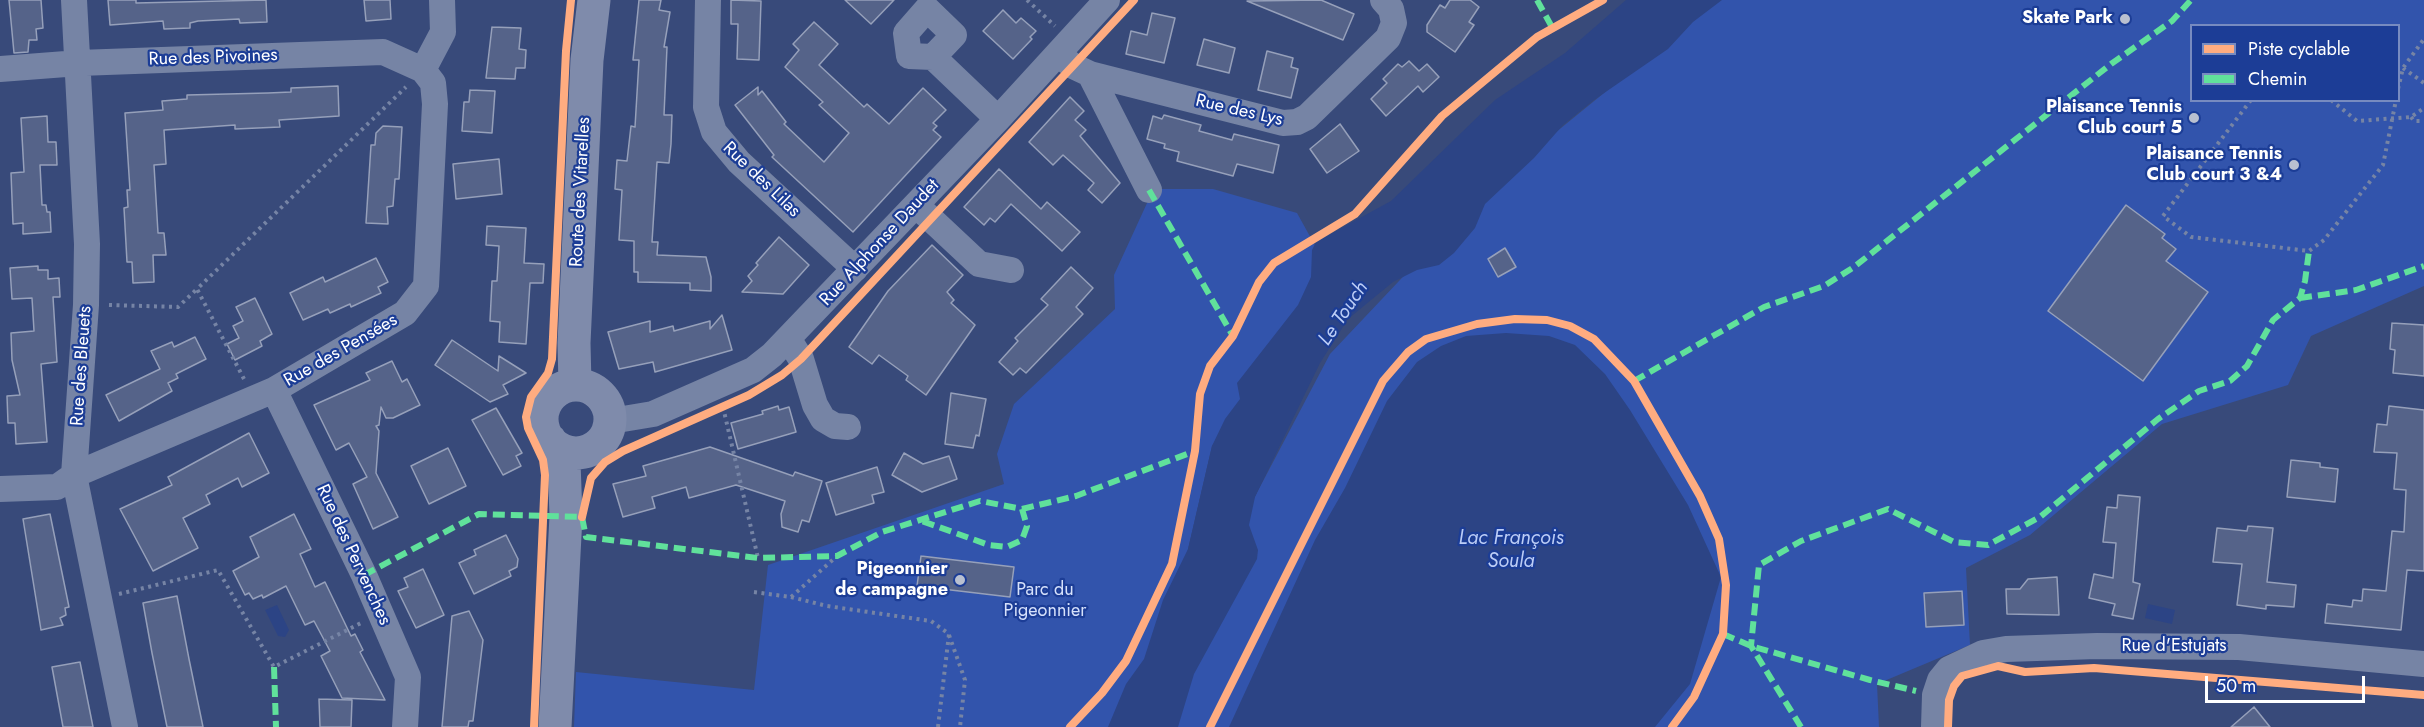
<!DOCTYPE html>
<html>
<head>
<meta charset="utf-8">
<style>
  body { margin:0 }
  #map { position:relative; width:2424px; height:727px; overflow:hidden; background:#384a7a; font-family:Jost,sans-serif }
  canvas { display:block }
  .legend { position:absolute; left:2190px; top:24px; width:210px; height:78px; box-sizing:border-box; background:#1c3d96; border:2px solid #778bc0; margin:0; padding:8px 10px; list-style:none; font-size:18px; color:#fff }
  .legend li { display:flex; align-items:center; gap:12px; height:30px }
  .legend b { width:30px; border:2px solid #778bc0 }
  .scale { position:absolute; left:2205px; top:676px; width:160px; height:27px; box-sizing:border-box; border:3px solid #fff; border-top:0; padding-left:8px; font-size:18px; line-height:21px; white-space:nowrap; color:#fff; -webkit-text-stroke:4px #1c3d96; paint-order:stroke }
</style>
</head>
<body>
<div id="map">
<canvas width="2424" height="727"></canvas>
<ul class="legend">
<li><b style="height:8px;background:#ffac80"></b>Piste cyclable</li>
<li><b style="height:8px;background:#60e19b"></b>Chemin</li>
</ul>
<div class="scale">50 m</div>
</div>
<script>
const ctx = document.querySelector('canvas').getContext('2d');
ctx.lineJoin = 'round';
function fillPath(path, color) { ctx.fillStyle = color; ctx.fill(path, 'evenodd'); }
const poly = rows => new Path2D(rows.map(r => 'M' + r).join(''));
function trace(path, color, width, dash) { ctx.strokeStyle = color; ctx.lineWidth = width; ctx.lineCap = dash ? 'butt' : 'round'; ctx.setLineDash(dash || []); ctx.stroke(path); }
function write(font, color, halo, rows, align = 'center') {
  ctx.font = font + ' Jost,sans-serif'; ctx.lineWidth = 4.5; ctx.setLineDash([]); ctx.textBaseline = 'middle'; ctx.strokeStyle = halo; ctx.fillStyle = color; for (const [text, x, y, turn = 0] of rows) {
    ctx.save(); ctx.translate(x, y); ctx.rotate((+turn || 0) * Math.PI / 180); ctx.textAlign = isNaN(turn) ? turn : align; if (halo) ctx.strokeText(text, 0, 0); ctx.fillText(text, 0, 0); ctx.restore();
  }
}
fillPath(poly([
  [1718,0,2424,0,2424,286,2311,336,2288,385,2162,424,2030,535,1966,568,1970,645,1877,684,1879,727,1160,727,1203,595,1330,354,1485,190],
  [2192,26,2398,26,2398,100,2192,100],
  [1159,189,1213,189,1297,213,1327,267,1212,446,1186,558,1140,727,574,727,576,672,754,690,768,565,1004,484,997,454,1014,404,1115,309,1114,275,1148,201]
]), '#3254ac');
fillPath(poly([
  [1626,0,1722,0,1693,22,1668,49,1594,100,1563,125,1534,158,1485,204,1475,228,1454,253,1439,265,1417,270,1393,282,1348,319,1320,363,1255,497,1249,525,1258,550,1257,559,1194,674,1178,727,1108,727,1126,684,1144,659,1163,600,1188,549,1212,446,1225,419,1240,399,1237,383,1298,305,1311,277,1312,250,1316,242,1391,201,1495,100,1565,53],
  [1506,333,1549,336,1575,345,1605,374,1630,410,1688,505,1721,577,1690,684,1655,727,1229,727,1315,540,1345,488,1387,401,1417,362,1441,346,1466,336],
  [2148,604,2175,610,2172,624,2145,618],
  [277,605,289,630,285,637,278,636,265,610]
]), '#2c4485');
const building = poly([
  [9,0,41,0,43,28,36,29,37,40,29,40,28,52,14,53,9,0],
  [108,0,136,0,136,3,266,0,267,22,240,23,239,19,198,21,190,23,190,28,164,29,163,21,110,25,108,0],
  [364,0,390,0,391,19,366,21,364,0],
  [639,0,661,0,659,10,670,12,664,47,667,47,664,115,672,115,671,144,669,163,657,162,652,242,658,242,657,255,706,257,711,277,711,291,690,290,690,283,638,282,638,272,634,272,634,241,619,240,622,190,615,189,617,160,627,161,631,126,635,127,639,60,633,60,639,0],
  [731,0,761,1,759,60,737,59,738,24,731,24,731,0],
  [845,0,894,0,871,24,845,0],
  [1321,0,1354,14,1343,40,1247,1,1321,0],
  [1450,0,1470,0,1479,7,1469,22,1474,25,1455,52,1427,32,1427,25,1440,5,1445,8,1450,0],
  [1003,10,1016,23,1021,18,1036,31,1030,37,1032,39,1013,59,983,31,1003,10],
  [1152,13,1175,18,1164,63,1126,54,1131,31,1147,35,1152,13],
  [814,22,838,44,819,65,864,107,867,104,889,124,923,88,946,110,933,123,937,126,933,130,941,137,853,232,772,157,774,155,735,105,758,87,758,95,762,91,786,122,784,124,824,162,849,133,819,105,823,102,785,67,799,50,793,44,814,22],
  [492,27,521,28,519,49,526,50,525,68,516,68,515,79,486,78,492,27],
  [1204,39,1235,48,1229,73,1197,65,1204,39],
  [1267,51,1293,58,1291,67,1298,69,1291,98,1258,90,1267,51],
  [1409,61,1419,71,1427,64,1439,77,1423,92,1418,86,1386,116,1371,99,1387,83,1383,79,1398,64,1402,67,1409,61],
  [338,86,339,116,279,120,280,127,235,129,235,125,164,130,166,164,154,165,158,233,164,233,166,255,153,255,154,282,133,283,132,262,127,262,124,208,128,207,127,190,130,190,125,113,163,110,162,101,187,99,187,95,268,93,291,92,291,88,338,86],
  [470,90,495,91,492,133,462,131,464,102,469,102,470,90],
  [1070,97,1084,111,1075,120,1086,130,1080,136,1120,183,1102,203,1088,190,1094,183,1063,155,1053,165,1029,142,1070,97],
  [1164,115,1201,125,1199,131,1232,140,1234,134,1279,145,1273,173,1237,164,1233,176,1177,161,1179,152,1164,148,1165,144,1147,139,1153,116,1162,119,1164,115],
  [47,116,48,142,56,142,57,165,40,165,42,205,46,205,47,212,50,212,51,232,23,234,23,223,13,224,11,173,24,172,21,118,47,116],
  [1340,124,1359,151,1327,173,1310,149,1340,124],
  [383,126,402,127,399,179,395,179,393,206,387,207,388,224,366,223,371,145,375,145,376,133,383,126],
  [499,159,502,194,456,199,453,164,499,159],
  [999,169,1041,209,1047,202,1080,232,1062,251,1011,204,995,222,990,218,984,225,964,207,999,169],
  [2126,205,2165,234,2162,238,2176,249,2166,261,2208,292,2143,381,2048,311,2126,205],
  [487,226,526,228,524,263,544,264,543,283,530,283,526,344,499,342,500,322,490,321,492,281,497,281,499,246,486,245,487,226],
  [779,237,809,265,783,294,742,292,752,281,748,276,758,265,756,263,779,237],
  [932,245,963,275,947,292,954,300,951,303,975,325,926,395,906,380,908,376,879,355,872,364,849,347,888,291,932,245],
  [1505,248,1516,267,1498,277,1488,259,1505,248],
  [376,258,388,282,378,287,381,293,351,307,350,304,330,313,328,309,303,320,290,293,323,277,325,282,376,258],
  [38,266,38,270,48,270,48,279,59,278,60,297,53,297,57,362,41,364,47,442,16,444,15,423,8,423,7,396,20,395,12,360,11,333,34,331,32,298,12,299,10,268,38,266],
  [1071,267,1093,288,1076,307,1083,314,1026,373,1020,368,1013,375,999,362,1018,341,1015,338,1048,305,1041,299,1071,267],
  [255,298,272,334,260,341,262,346,235,360,227,344,239,338,233,326,243,321,236,307,255,298],
  [722,315,732,350,655,372,653,362,619,369,608,332,650,321,650,332,673,326,674,331,710,321,710,329,722,315],
  [2392,323,2424,325,2424,376,2393,373,2395,350,2390,349,2392,323],
  [195,337,206,359,176,374,178,378,168,383,172,391,119,421,106,395,160,369,151,351,172,342,174,347,195,337],
  [452,340,498,371,499,356,526,373,503,385,508,394,490,402,435,365,452,340],
  [392,361,402,382,407,379,420,405,393,418,386,418,381,407,379,425,376,426,379,431,376,473,398,517,373,529,353,484,367,477,349,443,336,450,314,405,370,380,366,373,392,361],
  [951,393,986,399,979,436,976,435,973,448,945,444,951,393],
  [778,406,779,410,789,407,796,432,738,449,731,423,763,414,762,411,778,406],
  [2389,406,2424,410,2424,571,2407,570,2401,630,2325,623,2327,604,2352,607,2353,600,2362,601,2363,589,2386,591,2392,531,2404,532,2406,490,2394,489,2397,453,2374,452,2377,424,2387,425,2389,406],
  [496,408,522,453,516,456,521,466,503,475,472,420,496,408],
  [249,433,269,473,242,487,238,478,206,495,210,504,183,518,198,548,153,571,120,509,172,485,168,477,249,433],
  [710,447,793,476,795,472,822,481,809,522,802,520,798,532,782,527,781,514,785,501,736,485,689,498,686,487,652,497,655,508,623,517,613,484,646,476,643,466,710,447],
  [448,448,466,486,429,504,411,466,448,448],
  [904,453,923,464,949,456,957,479,922,492,892,475,904,453],
  [2291,460,2320,463,2320,467,2338,469,2335,502,2287,497,2291,460],
  [877,467,884,492,872,495,874,503,836,515,826,483,877,467],
  [2118,495,2140,497,2133,582,2140,584,2133,619,2112,615,2115,604,2089,598,2094,574,2113,578,2116,543,2103,542,2107,507,2117,508,2118,495],
  [50,514,69,607,65,608,66,615,60,618,63,625,41,630,23,519,50,514],
  [294,514,311,549,300,554,315,587,325,582,351,636,355,634,363,650,360,652,385,700,342,698,321,656,330,651,314,621,305,625,286,586,263,598,262,595,253,599,249,593,245,595,233,571,259,557,250,537,294,514],
  [2248,526,2273,528,2267,582,2296,585,2294,607,2266,605,2266,609,2237,605,2242,564,2213,562,2217,528,2247,531,2248,526],
  [506,535,518,559,517,567,509,571,511,576,474,594,459,563,476,555,474,550,506,535],
  [921,556,1014,567,1010,597,917,586,921,556],
  [423,569,444,615,416,628,398,591,408,587,404,578,423,569],
  [2057,577,2059,615,2007,614,2006,589,2020,589,2028,579,2057,577],
  [1962,591,1964,625,1926,627,1924,593,1962,591],
  [177,596,189,659,203,727,167,727,152,653,143,603,177,596],
  [469,611,483,640,473,721,469,721,468,727,442,727,452,616,469,611],
  [80,662,93,727,63,727,52,667,80,662],
  [319,699,352,700,351,727,320,727,319,699],
  [2254,707,2270,727,2231,727,2254,707]
]);
fillPath(building, '#556389');
trace(building, '#96a0ba', 1.5);
trace(poly([
  [1027,0,1055,26],
  [2403,68,2424,83],
  [2398,89,2403,68,2424,39],
  [2251,100,2163,216,2191,237,2309,251,2324,240,2383,165,2396,100],
  [2331,100,2357,121,2411,117,2424,108],
  [2411,117,2414,121,2424,121],
  [109,305,178,307,197,289],
  [244,379,197,289,406,87],
  [723,407,758,558],
  [754,592,791,597,837,556],
  [119,594,218,570,274,667,361,623],
  [791,597,827,606,931,621,949,634,938,727],
  [949,635,965,680,960,727]
]), '#7684a5', 4, [3, 4.5]);
trace(poly([
  [74,0,87,244,86,305,74,475,125,727],
  [708,0,706,107,714,132,739,162,855,269],
  [1058,54,1073,66,1090,74,1283,123,1297,122,1307,117,1388,38,1394,23,1391,9,1383,0],
  [933,57,954,35,927,9,906,33,909,56,933,57,998,119],
  [0,69,79,63,383,52,423,70],
  [1090,74,1149,190],
  [916,205,979,264,1011,270],
  [789,340,801,359,815,405,823,419,835,426,848,427],
  [274,390,364,575,408,677,405,727],
  [610,416,623,419,653,414,753,370,772,355,998,119,1107,0],
  [0,489,57,487,74,475,274,390,405,313,426,286,435,104,433,83,423,70,443,32,442,0],
  [1934,727,1935,695,1940,680,1949,669,1983,653,2006,649,2097,646,2239,647,2424,664]
]), '#7684a5', 26);
trace(poly([
  [575,385,574,343,587,60,594,0],
  '542 419a34 34 0 1 1 68 0a34 34 0 1 1-68 0Z',
  [550,440,564,462,566,516,555,727]
]), '#7f8bab', 33);
trace(poly([
  [1537,0,1553,29],
  [1149,190,1233,336],
  [2300,298,2356,290,2424,266],
  [1634,381,1764,307,1824,286,1854,267,2111,64,2172,21,2191,0],
  [1022,509,1076,496,1195,451],
  [364,575,479,514,582,517,586,537,758,558,837,556,882,532,980,501,1022,509,1027,526,1022,540,1007,547,989,545,919,520],
  [1723,634,1751,646,1870,680,1916,691],
  [274,667,276,727],
  [1801,727,1751,646,1759,565,1801,541,1888,509,1954,542,1988,545,2040,517,2158,419,2199,391,2230,381,2247,366,2273,320,2300,298,2305,281,2309,251]
]), '#60e19b', 6, [12, 6]);
trace(poly([
  [582,517,591,478,605,462,623,451,749,395,782,375,801,359,1134,0],
  [534,727,545,475,543,460,528,428,526,417,531,397,548,373,552,359,566,51,571,0],
  [1070,727,1102,693,1126,661,1172,564,1195,451,1200,394,1210,366,1233,336,1259,282,1274,263,1355,214,1442,116,1537,37,1603,0],
  [1210,727,1383,381,1408,352,1426,339,1477,324,1515,319,1547,320,1570,326,1594,339,1634,381,1700,496,1719,539,1726,585,1723,634,1694,697,1672,727],
  [1948,727,1949,700,1954,686,1962,676,1998,666,2025,672,2094,668,2424,695]
]), '#ffac80', 8);
for (const [x, y, r, color] of [
  [2125,19,6,"#b9c0d0"],
  [2194,118,6,"#b9c0d0"],
  [2294,165,6,"#b9c0d0"],
  [960,580,6,"#b9c0d0"]
]) { const dot = new Path2D(); dot.arc(x, y, r, 0, 2 * Math.PI); ctx.fillStyle = color; ctx.fill(dot); trace(dot, '#1c3d96', 2); }
write('bold 18px', '#fff', '#1c3d96', [
  ["Skate Park",2113,19],
  ["Plaisance Tennis",2182,108],
  ["Club court 5",2182,129],
  ["Plaisance Tennis",2282,155],
  ["Club court 3 &4",2282,176],
  ["Pigeonnier",948,570],
  ["de campagne",948,591]
], 'right');
write('18px', '#fff', '#1c3d96', [
  ["Rue des Pivoines",213,58,-2],
  ["Rue des Lys",1239,111,13],
  ["Rue des Lilas",761,180,44],
  ["Route des Vitarelles",581,192,-87],
  ["Rue Alphonse Daudet",880,243,-47],
  ["Rue des Pensées",341,351,-30],
  ["Rue des Bleuets",82,366,-86],
  ["Rue des Pervenches",353,555,65],
  ["Rue d'Estujats",2174,647]
]);
write('18px', '#d6e1fb', '#1c3d96', [
  ["Parc du",1045,591],
  ["Pigeonnier",1045,612]
]);
write('italic 20px', '#bccdf6', '#1c3d96', [
  ["Le Touch",1344,314,-56],
  ["Lac François",1511,539],
  ["Soula",1511,562]
]);
</script>
</body>
</html>
